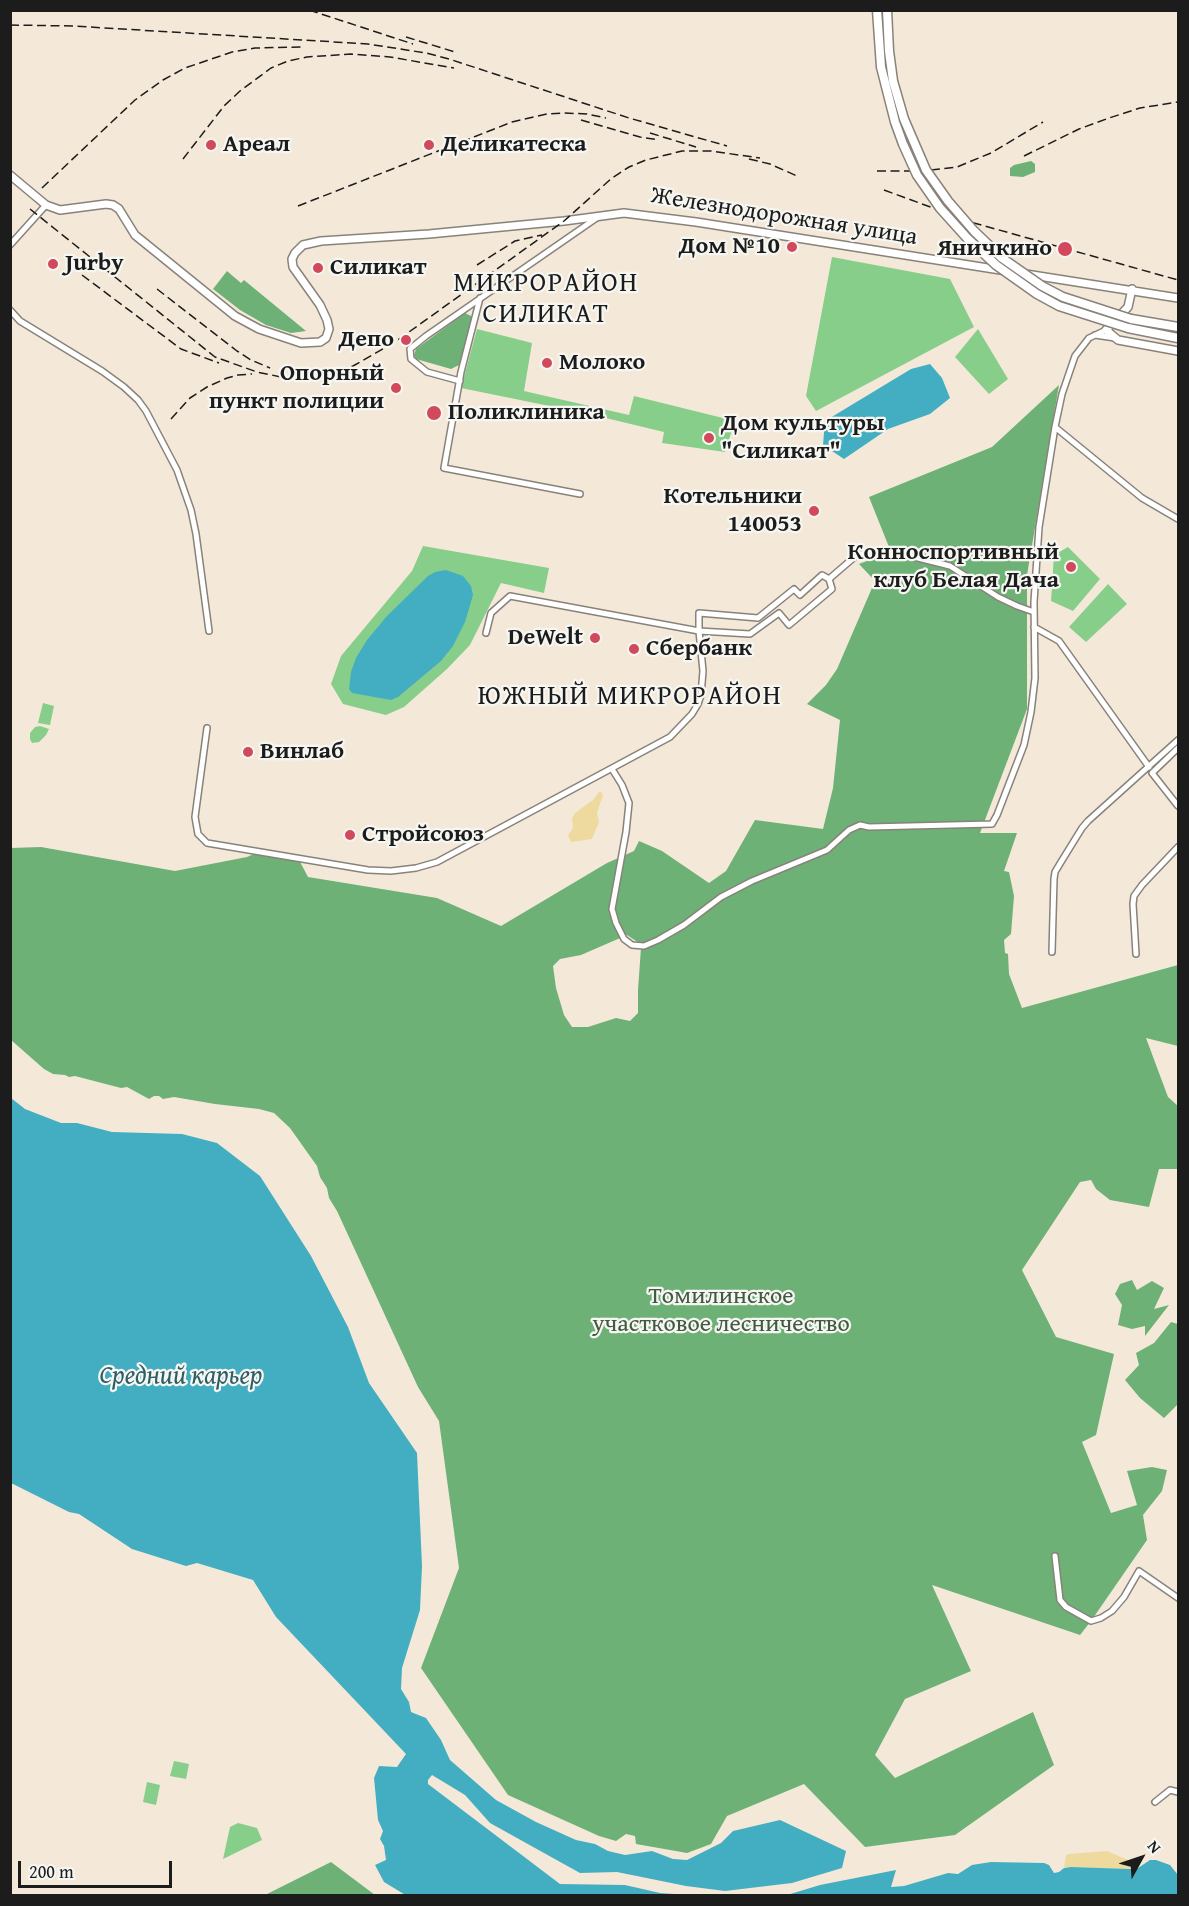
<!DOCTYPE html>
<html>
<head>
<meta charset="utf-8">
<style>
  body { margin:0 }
  #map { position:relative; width:1189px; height:1906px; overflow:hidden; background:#f4e9d8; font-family:"Gentium Book Plus",serif }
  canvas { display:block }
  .frame { position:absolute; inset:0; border:12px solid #1c1c1c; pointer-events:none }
  .north { position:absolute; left:1111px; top:1828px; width:60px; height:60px; -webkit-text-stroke:4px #f6f6f2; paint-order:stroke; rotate:50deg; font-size:16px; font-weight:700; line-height:24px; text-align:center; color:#1c1c1c }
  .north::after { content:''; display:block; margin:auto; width:21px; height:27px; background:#1c1c1c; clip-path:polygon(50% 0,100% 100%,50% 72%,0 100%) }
  .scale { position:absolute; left:18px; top:1861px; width:154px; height:27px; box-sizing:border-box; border:3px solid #1c1c1c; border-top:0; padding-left:8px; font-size:18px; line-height:21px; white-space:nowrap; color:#1c1c1c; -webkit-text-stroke:4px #f6f6f2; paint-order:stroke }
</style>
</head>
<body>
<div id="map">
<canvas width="1189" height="1906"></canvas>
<div class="frame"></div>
<div class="north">N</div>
<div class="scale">200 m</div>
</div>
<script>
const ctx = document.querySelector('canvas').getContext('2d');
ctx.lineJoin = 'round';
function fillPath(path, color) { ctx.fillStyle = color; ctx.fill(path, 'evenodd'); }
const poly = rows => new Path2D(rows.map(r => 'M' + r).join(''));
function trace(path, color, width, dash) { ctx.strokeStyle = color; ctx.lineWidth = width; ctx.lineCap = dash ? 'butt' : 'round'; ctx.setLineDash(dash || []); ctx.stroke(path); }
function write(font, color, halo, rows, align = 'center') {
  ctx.font = font + ' "Gentium Book Plus",serif'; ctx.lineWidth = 4.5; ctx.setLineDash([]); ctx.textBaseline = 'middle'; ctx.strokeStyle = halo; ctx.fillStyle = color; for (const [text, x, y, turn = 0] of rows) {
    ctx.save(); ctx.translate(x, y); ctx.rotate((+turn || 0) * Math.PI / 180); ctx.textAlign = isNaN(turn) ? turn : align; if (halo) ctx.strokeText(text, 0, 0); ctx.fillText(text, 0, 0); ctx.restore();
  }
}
fillPath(poly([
  [832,257,950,279,974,327,816,411,806,396],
  [477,329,532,343,524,391,629,415,634,396,735,421,725,452,662,443,664,432,589,414,461,388],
  [978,329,1008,379,989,394,955,357],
  [423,546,549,568,544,593,501,583,470,645,447,669,404,707,386,715,343,704,331,684,341,656,412,571],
  [1068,547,1100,579,1073,611,1051,601,1054,555],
  [1108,584,1127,604,1086,642,1069,627],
  [43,703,54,706,50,725,38,723],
  [40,726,49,729,46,735,39,742,32,743,30,739,30,733,35,727],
  [174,1761,189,1764,186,1779,170,1776],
  [147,1782,160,1785,156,1805,143,1802],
  [238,1823,257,1828,262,1840,223,1859,230,1827]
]), '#87ce8a');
fillPath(poly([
  [1031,161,1035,164,1035,172,1023,177,1010,176,1010,168,1014,165],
  [227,271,241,283,244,280,306,331,291,333,266,325,240,310,213,289],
  [465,313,473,317,459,365,451,369,416,359,414,355,416,349],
  [1059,385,1027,575,1027,709,980,833,1017,833,1004,871,1009,872,1014,896,1011,934,1004,940,1005,953,1008,954,1009,974,1022,1008,1178,965,1178,1046,1146,1038,1168,1097,1178,1106,1178,1169,1159,1169,1149,1207,1110,1200,1096,1189,1091,1180,1080,1182,1022,1270,1056,1337,1114,1354,1096,1435,1082,1442,1111,1513,1137,1505,1127,1471,1152,1467,1167,1470,1162,1491,1143,1515,1147,1540,1091,1621,1080,1635,932,1585,971,1671,905,1699,875,1755,895,1778,1033,1712,1054,1765,955,1835,865,1847,804,1784,727,1816,711,1844,687,1853,636,1844,635,1836,626,1834,616,1841,599,1836,508,1795,421,1668,459,1568,439,1421,418,1387,337,1211,329,1198,327,1188,320,1177,317,1166,290,1128,274,1113,259,1109,215,1104,174,1097,163,1099,159,1096,154,1096,149,1099,127,1087,121,1088,75,1076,69,1077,65,1075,53,1074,44,1069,11,1040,10,848,41,847,175,871,247,857,254,854,299,860,308,877,437,898,501,926,607,863,634,851,639,841,662,851,709,883,726,871,755,820,823,829,833,788,840,720,807,704,826,685,837,669,875,581,859,564,891,552,869,497,992,447],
  [627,935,639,943,641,948,638,990,638,1013,630,1021,616,1018,588,1027,572,1027,564,1015,556,988,553,966,560,959,581,955],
  [1132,1280,1137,1290,1152,1281,1164,1288,1154,1309,1169,1305,1145,1336,1145,1326,1132,1329,1118,1325,1122,1305,1115,1294,1120,1284],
  [1171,1322,1178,1324,1178,1404,1164,1418,1140,1398,1125,1380,1139,1365,1136,1353,1154,1343],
  [331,1862,375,1895,265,1895]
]), '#6db176');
fillPath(poly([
  [599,792,601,792,603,795,597,813,599,822,592,839,571,842,568,835,573,828,572,818,575,813,593,800],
  [1107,1851,1128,1860,1130,1869,1064,1867,1066,1855,1069,1854]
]), '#eeda9e');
fillPath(poly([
  [930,364,942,378,950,398,930,414,888,429,844,459,823,445,825,421,911,369],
  [446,570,463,576,471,586,473,595,465,622,453,646,441,661,398,697,391,700,352,693,349,689,351,672,356,658,367,640,387,616,428,576,435,572],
  [11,1098,25,1109,61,1123,77,1123,112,1132,182,1134,217,1143,260,1176,311,1256,348,1327,369,1383,417,1453,422,1566,420,1610,402,1668,401,1689,409,1702,411,1712,426,1718,441,1740,450,1760,496,1800,536,1822,576,1840,595,1844,608,1851,625,1855,652,1851,673,1859,687,1860,721,1843,733,1831,780,1820,846,1851,842,1868,792,1883,725,1891,686,1886,617,1872,580,1873,490,1823,465,1795,432,1775,428,1780,428,1784,560,1884,625,1885,660,1893,689,1895,407,1896,384,1882,375,1865,386,1860,384,1846,380,1839,383,1831,378,1820,374,1778,379,1766,397,1767,406,1754,276,1617,253,1580,197,1563,186,1566,132,1549,79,1514,69,1512,11,1483],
  [1150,1860,1156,1860,1170,1865,1178,1875,1178,1895,787,1895,820,1885,896,1870,891,1887,904,1886,948,1873,958,1874,972,1865,991,1862,1044,1863,1049,1865,1054,1873,1059,1872,1064,1868,1071,1867,1130,1869,1138,1868]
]), '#43aec1');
const minor = poly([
  [10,245,46,205],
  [480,298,461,372,444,468,580,494],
  [10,310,20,321,102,371,124,387,138,400,146,411,177,470,191,510,196,534,209,631],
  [1095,335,1115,338],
  [460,381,427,372,411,359,410,349,426,336,598,217],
  [1055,427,1142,498,1178,519],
  [829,579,858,554,877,553,914,557,950,566,998,597,1017,606,1034,612],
  [1034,627,1059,641,1149,767],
  [207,728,195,817,198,834,207,843,368,870,391,871,416,868,437,862,670,737,692,714,698,704,701,695,703,671,699,631,699,613,758,618,794,589,800,595,822,575,829,579,832,589,789,625,779,613,750,634,699,631,510,596,491,613,486,633],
  [1178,748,1152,773,1178,806],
  [612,769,622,785,629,803,626,832,612,909,616,923,624,939,632,945,644,946,658,940,684,925,721,897,752,881,827,850,849,830,860,825,869,827,992,824,997,815,1024,745,1031,712,1035,678,1034,602,1039,527,1055,427,1062,394,1075,356,1089,338,1106,330],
  [1052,952,1054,879,1055,872,1061,862,1082,828,1088,821,1178,740],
  [1136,954,1133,904,1134,896,1142,885,1178,847],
  [1055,1556,1060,1600,1066,1607,1091,1621,1101,1618,1112,1611,1124,1597,1139,1571,1178,1598],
  [1155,1802,1170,1790,1178,1792]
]);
const tertiary = poly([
  [10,175,46,205,60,210,106,204,113,205,119,209,135,235,235,316,259,329,301,343,320,342,326,338,329,329,327,320,320,305,293,267,292,259,295,253,303,245,321,241,429,234,564,221,624,213,696,222,1178,298],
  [1132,289,1128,307,1106,330,1118,340,1178,351]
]);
const secondary = poly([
  [1131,319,1178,327],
  [1128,328,1178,338]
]);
trace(minor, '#88827a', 8);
trace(tertiary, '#88827a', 10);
trace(secondary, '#88827a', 11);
trace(minor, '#fff', 5);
trace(tertiary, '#fff', 7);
trace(secondary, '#fff', 8);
trace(poly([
  [309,10,413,44],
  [10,25,73,26,368,44,426,53,449,59,629,118,727,146],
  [406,37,455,52],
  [581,120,640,137,659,140],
  [650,133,696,147],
  [1024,156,1079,129,1109,118,1140,108,1178,102],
  [183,159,224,106,240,91,271,68,288,61,307,57,351,54,390,57,454,68],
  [749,159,770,164,797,176],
  [877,171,923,171,957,167,991,153,1043,122],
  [42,188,135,100,163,80,185,68,232,52,255,48,301,47],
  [884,190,974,223,1178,280],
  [298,206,512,122,547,114,564,113,587,114,606,118],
  [30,209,215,357,257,372,286,378,310,377,353,366,395,342,564,221,612,178,629,167,646,160,682,151,711,151,760,158],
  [477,265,515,241,542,235],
  [82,275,181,349,219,363],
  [157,289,237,351,251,360,270,368],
  [171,419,190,398,207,387,227,378,238,375,252,374]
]), '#1c1c1c', 1.5, [9, 4.5]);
const secondaryBridge = poly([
  [877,10,881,67,895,122,903,144,917,175,940,208,967,238,996,265,1037,294,1059,306,1128,328],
  [887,10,889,51,893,81,904,119,926,170,948,201,974,231,1002,258,1042,286,1063,297,1131,319]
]);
trace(secondaryBridge, '#88827a', 11, []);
trace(secondaryBridge, '#fff', 8);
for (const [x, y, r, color] of [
  [211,145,6,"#d1495b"],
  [429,145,6,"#d1495b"],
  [792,247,6,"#d1495b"],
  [1065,249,8,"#d1495b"],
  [53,264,6,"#d1495b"],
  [318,268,6,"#d1495b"],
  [406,340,6,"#d1495b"],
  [547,363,6,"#d1495b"],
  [396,388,6,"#d1495b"],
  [434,413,8,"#d1495b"],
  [709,438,6,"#d1495b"],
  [814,511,6,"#d1495b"],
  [1071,567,6,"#d1495b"],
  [595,638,6,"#d1495b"],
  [634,649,6,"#d1495b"],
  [248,752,6,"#d1495b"],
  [350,835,6,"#d1495b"]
]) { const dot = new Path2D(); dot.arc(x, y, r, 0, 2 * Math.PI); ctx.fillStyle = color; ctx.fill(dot); trace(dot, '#f6f6f2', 2); }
write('bold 24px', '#1c1c1c', '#f6f6f2', [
  ["Ареал",223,145],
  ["Деликатеска",441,145],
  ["Дом №10",780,247,"right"],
  ["Яничкино",1052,249,"right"],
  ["Jurby",65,264],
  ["Силикат",330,268],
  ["Депо",394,340,"right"],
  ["Молоко",559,363],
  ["Опорный",384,374,"right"],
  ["пункт полиции",384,402,"right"],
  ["Поликлиника",448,413],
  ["Дом культуры",721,424],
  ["\"Силикат\"",721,452],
  ["Котельники",802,497,"right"],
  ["140053",802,525,"right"],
  ["Конноспортивный",1059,553,"right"],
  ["клуб Белая Дача",1059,581,"right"],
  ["DeWelt",583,638,"right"],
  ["Сбербанк",646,649],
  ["Винлаб",260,752],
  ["Стройсоюз",362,835]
], 'left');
write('24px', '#1c1c1c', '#f6f6f2', [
  ["Железнодорожная улица",784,217,9]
]);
write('24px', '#415a42', '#f6f6f2', [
  ["Томилинское",721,1297],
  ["участковое лесничество",721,1325]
]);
write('italic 26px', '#2e5e66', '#f6f6f2', [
  ["Средний карьер",181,1376]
]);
ctx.letterSpacing = '1.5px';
write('27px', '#1c1c1c', '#f6f6f2', [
  ["МИКРОРАЙОН",546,284],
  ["СИЛИКАТ",546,315],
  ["ЮЖНЫЙ МИКРОРАЙОН",630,697]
]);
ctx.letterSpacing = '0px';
</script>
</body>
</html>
